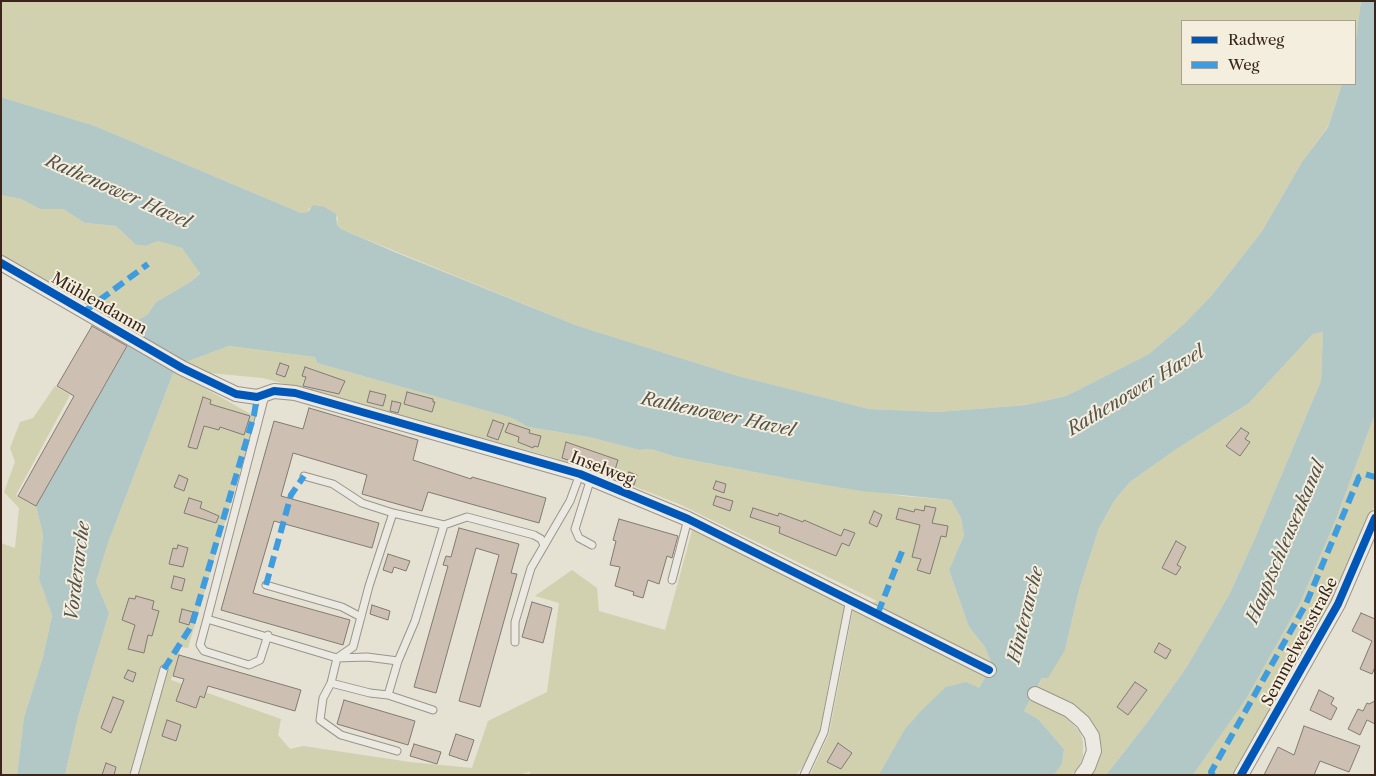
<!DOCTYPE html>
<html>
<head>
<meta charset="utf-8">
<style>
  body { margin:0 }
  #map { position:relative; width:1376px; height:776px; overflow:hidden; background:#e5e1d3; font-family:"Libre Caslon Text",serif }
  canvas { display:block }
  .frame { position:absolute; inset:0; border:2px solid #39251a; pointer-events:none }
  .legend { position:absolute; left:1181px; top:20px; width:175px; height:65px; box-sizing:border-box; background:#f3eedd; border:1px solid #a99e8f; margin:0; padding:6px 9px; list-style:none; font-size:15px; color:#39251a }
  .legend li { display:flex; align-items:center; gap:10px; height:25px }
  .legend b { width:25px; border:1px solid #a99e8f }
</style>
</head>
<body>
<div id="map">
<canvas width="1376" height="776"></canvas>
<div class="frame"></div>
<ul class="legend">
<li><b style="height:6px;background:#0057b8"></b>Radweg</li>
<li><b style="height:6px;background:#3e9cdf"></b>Weg</li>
</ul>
</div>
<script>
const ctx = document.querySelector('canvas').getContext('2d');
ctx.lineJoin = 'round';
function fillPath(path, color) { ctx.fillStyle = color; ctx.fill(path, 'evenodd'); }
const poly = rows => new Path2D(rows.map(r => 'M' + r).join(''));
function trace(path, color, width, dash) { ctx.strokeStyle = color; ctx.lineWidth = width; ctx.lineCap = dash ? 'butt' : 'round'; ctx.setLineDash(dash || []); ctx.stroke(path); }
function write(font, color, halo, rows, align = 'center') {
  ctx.font = font + ' "Libre Caslon Text",serif'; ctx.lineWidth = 4; ctx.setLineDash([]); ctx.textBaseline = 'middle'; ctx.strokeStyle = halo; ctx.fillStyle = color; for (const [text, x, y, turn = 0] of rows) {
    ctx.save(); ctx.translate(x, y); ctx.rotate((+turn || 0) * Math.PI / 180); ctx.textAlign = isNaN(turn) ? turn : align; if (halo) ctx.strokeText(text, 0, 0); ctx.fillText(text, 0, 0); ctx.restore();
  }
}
fillPath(poly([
  [1,1,1361,1,1355,46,1355,21,1182,21,1182,84,1342,84,1328,126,1302,162,1262,231,1212,295,1184,324,1149,354,1066,396,1026,405,938,412,869,409,738,376,578,326,341,229,337,225,338,217,309,208,308,212,301,213,95,126,1,97],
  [1,195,21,199,40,209,63,209,85,223,116,226,136,245,146,246,158,241,182,248,200,272,192,281,156,302,148,314,126,328,1,256],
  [1323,332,1321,381,1255,538,1229,595,1186,668,1149,720,1106,775,1090,775,1099,758,1101,744,1097,730,1084,716,1037,688,1042,678,1065,650,1079,590,1099,528,1114,501,1130,482,1175,450,1249,403,1313,334],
  [229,346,315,357,317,363,512,418,528,427,589,437,639,450,651,449,676,457,790,479,903,496,951,500,961,518,964,535,949,570,969,627,985,647,992,665,979,688,884,767,879,775,810,775,829,734,853,609,877,601,679,504,597,472,548,456,263,378,209,373,186,362],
  [174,371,256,417,188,648,181,647,171,680,281,719,278,735,290,749,303,746,410,762,472,768,488,721,547,692,559,603,535,596,572,570,597,588,599,611,665,630,693,527,836,597,846,607,828,687,821,730,805,764,796,775,530,775,530,772,517,775,65,775,78,717,109,613,96,582,108,543],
  [55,386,70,395,16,495,36,506,43,535,39,579,52,614,43,657,24,717,17,775,1,775,1,543,15,548,19,508,4,492,15,462,10,448,20,422,33,418],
  [1375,414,1375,504,1339,594,1238,775,1193,775,1246,699,1300,603,1336,519],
  [1032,697,1064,715,1080,732,1083,742,1083,757,1079,767,1072,775,1054,775,1062,764,1064,749,1038,719,1024,711]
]), '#d1d0af');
fillPath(poly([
  [1361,1,1375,1,1375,414,1336,519,1300,603,1246,699,1193,775,1106,775,1149,720,1186,668,1229,595,1255,538,1321,381,1323,332,1313,334,1249,403,1175,450,1130,482,1114,501,1099,528,1079,590,1065,650,1048,678,1042,678,1024,711,1038,719,1064,749,1062,764,1054,775,879,775,905,729,921,711,946,687,966,682,979,688,992,665,985,647,969,627,949,570,964,535,961,518,951,500,862,491,790,479,676,457,651,449,639,450,589,437,528,427,512,418,317,363,315,357,229,346,186,362,126,328,148,314,156,302,192,281,200,273,182,248,158,241,146,246,136,245,116,226,85,223,63,209,40,209,21,199,1,195,1,97,95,126,301,213,308,212,313,205,324,207,336,214,337,225,341,229,397,253,578,326,738,376,869,409,938,412,1026,405,1066,396,1149,354,1184,324,1212,295,1262,231,1302,162,1328,127,1342,84,1355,84,1355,46],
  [128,345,174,371,108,543,96,582,109,613,78,717,65,775,17,775,24,717,43,657,52,615,39,579,43,535,36,506]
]), '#b2c8c6');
const building = poly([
  [92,326,127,346,36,506,18,496,74,396,57,386,92,326],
  [280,363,289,366,285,377,276,374,280,363],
  [305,367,345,381,339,394,303,386,306,377,302,376,305,367],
  [370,391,386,395,383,406,367,402,370,391],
  [407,392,433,399,433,402,435,402,432,412,404,404,407,392],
  [203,397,211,400,210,404,250,416,244,435,220,427,219,430,204,426,197,449,188,447,203,397],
  [392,401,401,403,398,413,390,411,392,401],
  [309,408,418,440,413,460,471,479,472,477,546,498,539,523,428,492,422,511,362,494,367,475,293,453,281,496,379,523,372,548,274,521,253,593,350,620,343,645,221,610,274,421,303,429,309,408],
  [493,420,504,424,498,440,487,436,493,420],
  [509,423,530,430,529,433,541,436,538,447,534,446,533,448,518,442,519,437,505,432,509,423],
  [1241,428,1249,433,1245,439,1250,442,1240,456,1226,446,1241,428],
  [566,442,618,460,614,473,593,465,592,468,562,458,566,442],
  [629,472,637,475,634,485,625,482,629,472],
  [179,475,188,479,184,491,174,487,179,475],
  [716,481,726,484,724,493,713,489,716,481],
  [716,496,733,501,730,511,713,505,716,496],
  [189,498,202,502,200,508,219,516,216,523,184,513,189,498],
  [925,506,936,508,932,523,948,526,946,537,941,536,930,574,917,570,921,559,912,557,920,525,896,519,899,508,914,512,915,509,924,511,925,506],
  [753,508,778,516,779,513,803,522,804,520,841,536,844,529,855,533,849,546,842,543,836,556,779,533,780,527,750,517,753,508],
  [874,511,882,515,877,527,869,523,874,511],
  [619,519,678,536,672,558,667,556,659,584,648,580,643,598,633,595,634,592,615,586,620,567,610,565,616,541,613,540,619,519],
  [459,528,519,544,511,573,517,574,480,707,459,701,499,555,476,548,436,693,414,687,448,566,443,565,446,556,451,557,459,528],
  [1176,541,1186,547,1177,565,1181,567,1176,575,1162,568,1176,541],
  [178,545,188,548,183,567,169,564,173,548,177,549,178,545],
  [388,554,410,561,406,571,394,567,392,573,383,570,388,554],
  [174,576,185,579,182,591,171,588,174,576],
  [136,596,154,601,152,609,159,611,152,636,148,635,144,653,128,649,135,625,122,620,129,598,135,599,136,596],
  [532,602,552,608,543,643,522,637,532,602],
  [372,605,390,611,388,620,370,614,372,605],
  [182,609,193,612,189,625,179,622,182,609],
  [1361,613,1375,619,1375,667,1372,674,1360,669,1372,641,1352,631,1361,613],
  [1159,643,1171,650,1166,659,1154,652,1159,643],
  [179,655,301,690,295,711,208,686,204,698,200,696,196,708,176,701,184,679,173,676,179,655],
  [128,670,136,673,133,682,124,678,128,670],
  [1135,682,1147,690,1128,715,1117,707,1135,682],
  [1319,690,1334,698,1331,704,1337,708,1331,720,1310,710,1319,690],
  [113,697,124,701,111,733,101,728,113,697],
  [344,700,415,721,408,745,337,724,344,700],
  [1375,701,1375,724,1367,720,1360,735,1348,729,1358,709,1363,711,1367,703,1369,704,1375,701],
  [167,720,181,725,176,741,162,736,167,720],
  [1304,726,1360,746,1349,772,1320,761,1314,775,1264,775,1278,747,1294,755,1304,726],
  [456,734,474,740,467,761,449,755,456,734],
  [838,743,852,753,841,769,827,762,838,743],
  [414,744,441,752,437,764,410,756,414,744],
  [106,763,116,767,114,775,102,775,106,763]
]);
fillPath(building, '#cdbfb1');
trace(building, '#817b73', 1);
const lane = poly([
  [265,395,207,619,337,658,367,657,398,661,415,621,444,525],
  [304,476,333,484,362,503,393,513,444,525,467,517,534,535,541,539,544,545],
  [591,478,575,529,579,538,592,545],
  [393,513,369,586,353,647,337,658,331,683,323,698,320,720,341,735,397,751],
  [672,580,688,519],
  [266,585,342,607,361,617],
  [207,619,200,645,204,651,249,665,260,660,268,635],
  [515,642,515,622,531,568,570,501,580,474],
  [331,683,370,693,388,695,398,661],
  [388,695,433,710],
  [134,775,164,669],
  [804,775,824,732,850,599]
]);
const street = poly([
  [1,263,182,368,236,394,257,397,274,391,295,393,580,474,688,519,989,670],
  [1035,694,1069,710,1083,722,1092,736,1094,751,1088,767,1082,775],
  [1241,775,1338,604,1375,518]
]);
trace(lane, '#9a958b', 9);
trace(street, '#9a958b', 16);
trace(lane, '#ebe9e1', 7);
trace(street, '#ebe9e1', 14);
trace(poly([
  [85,311,148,264],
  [266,585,291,495,304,476],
  [878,613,903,549],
  [164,669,192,625,254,415,257,397],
  [1213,775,1211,772,1306,604,1359,477,1365,474,1375,477]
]), '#3e9cdf', 6, [12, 6]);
trace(poly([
  [1,263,182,368,236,394,257,397,274,391,295,393,580,474,688,519,989,670],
  [1241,775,1338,604,1375,518]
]), '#0057b8', 8);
write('16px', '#39251a', '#f3eedd', [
  ["Mühlendamm",99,304,30],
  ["Inselweg",602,469,21],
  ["Semmelweisstraße",1300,642,-62]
]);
write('italic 18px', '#57534c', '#f3eedd', [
  ["Rathenower Havel",118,192,24],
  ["Rathenower Havel",1136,391,-31],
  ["Rathenower Havel",718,415,12],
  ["Hauptschleusenkanal",1286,542,-67],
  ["Vorderarche",78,571,-83],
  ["Hinterarche",1026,615,-76]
]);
</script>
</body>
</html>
